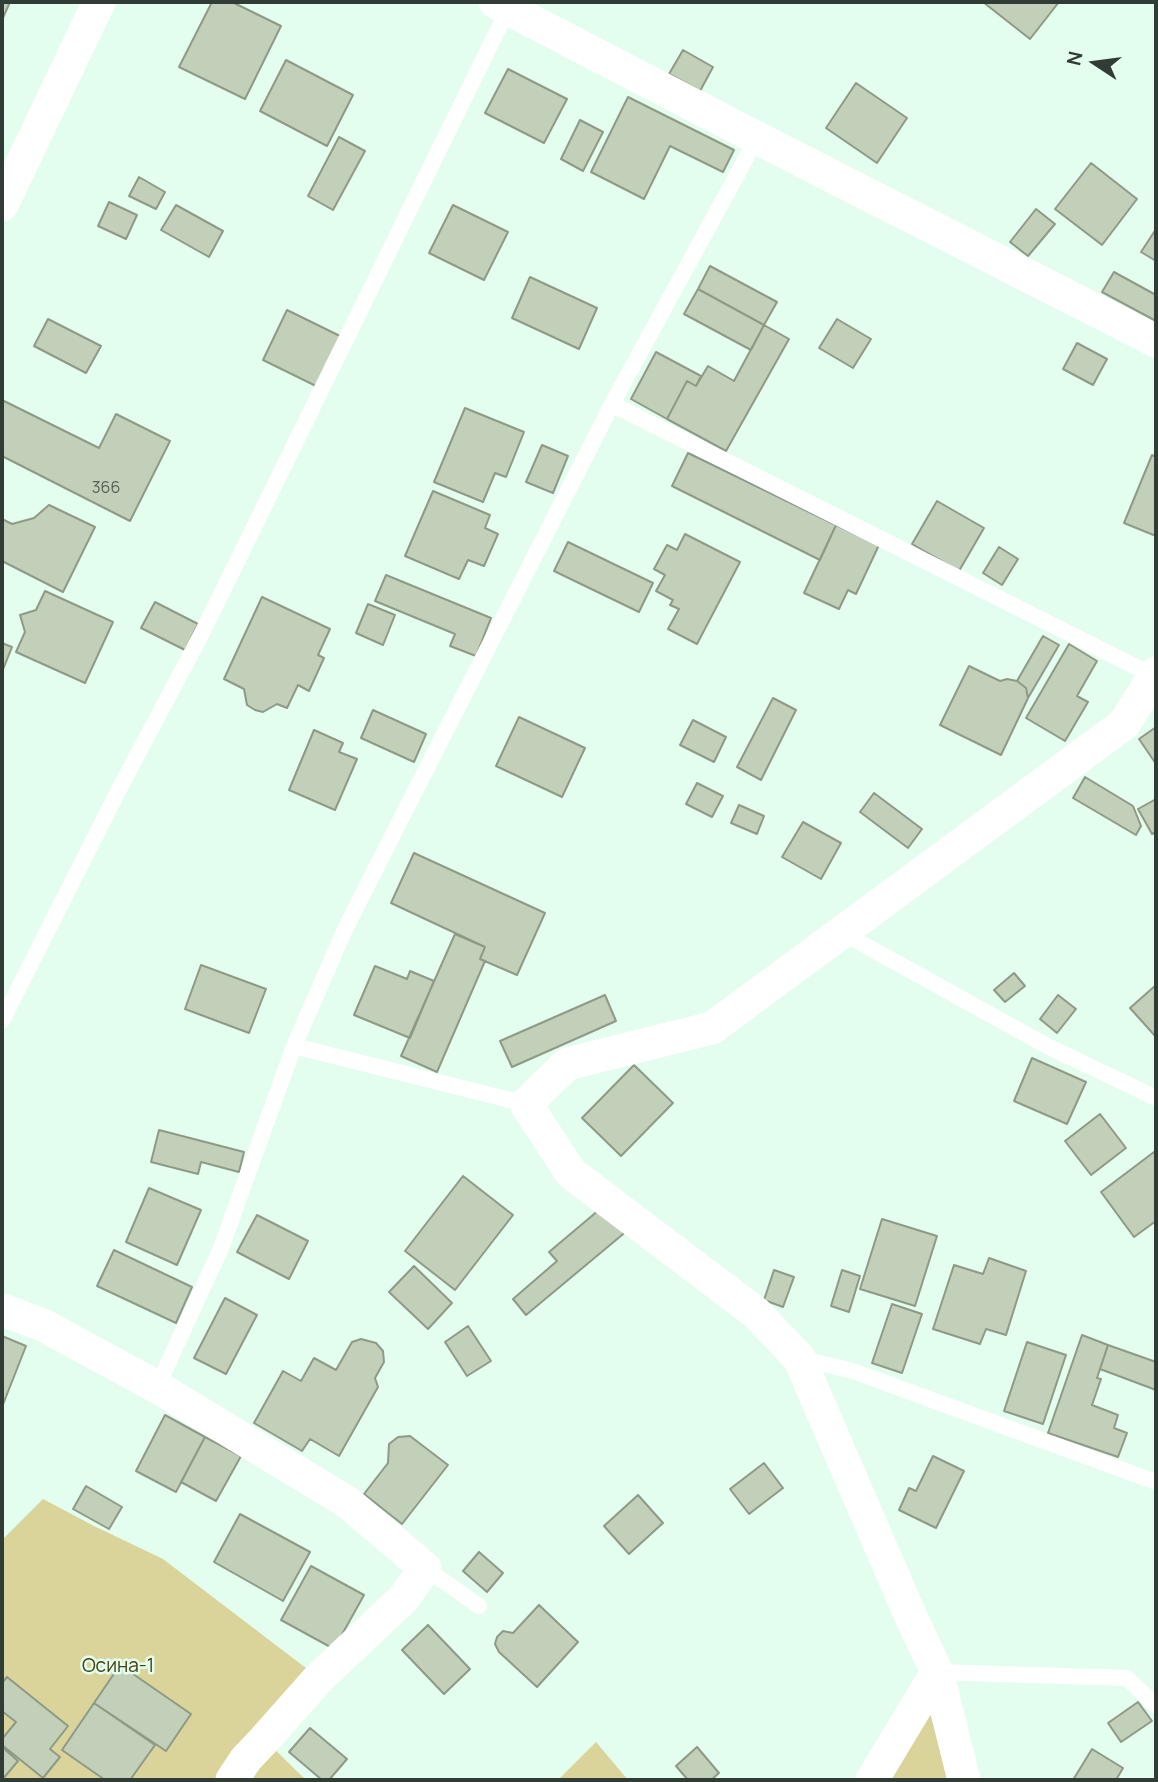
<!DOCTYPE html>
<html>
<head>
<meta charset="utf-8">
<style>
  body { margin:0 }
  #map { position:relative; width:1158px; height:1782px; overflow:hidden; background:#e3fdee; font-family:Manrope,sans-serif }
  canvas { display:block }
  .frame { position:absolute; inset:0; border:4px solid #323c36; pointer-events:none }
  .north { position:absolute; left:1060px; top:28px; width:70px; height:70px; -webkit-text-stroke:5px #e3fdee; paint-order:stroke; rotate:283deg; font-size:19px; font-weight:700; line-height:28px; text-align:center; color:#323c36 }
  .north::after { content:''; display:block; margin:auto; width:24px; height:32px; background:#323c36; clip-path:polygon(50% 0,100% 100%,50% 72%,0 100%) }
</style>
</head>
<body>
<div id="map">
<canvas width="1158" height="1782"></canvas>
<div class="frame"></div>
<div class="north">N</div>
</div>
<script>
const ctx = document.querySelector('canvas').getContext('2d');
ctx.lineJoin = 'round';
function fillPath(path, color) { ctx.fillStyle = color; ctx.fill(path, 'evenodd'); }
const poly = rows => new Path2D(rows.map(r => 'M' + r).join(''));
function trace(path, color, width, dash) { ctx.strokeStyle = color; ctx.lineWidth = width; ctx.lineCap = dash ? 'butt' : 'round'; ctx.setLineDash(dash || []); ctx.stroke(path); }
function write(font, color, halo, rows, align = 'center') {
  ctx.font = font + ' Manrope,sans-serif'; ctx.lineWidth = 5; ctx.setLineDash([]); ctx.textBaseline = 'middle'; ctx.strokeStyle = halo; ctx.fillStyle = color; for (const [text, x, y, turn = 0] of rows) {
    ctx.save(); ctx.translate(x, y); ctx.rotate((+turn || 0) * Math.PI / 180); ctx.textAlign = isNaN(turn) ? turn : align; if (halo) ctx.strokeText(text, 0, 0); ctx.fillText(text, 0, 0); ctx.restore();
  }
}
fillPath(poly([
  [43,1499,94,1526,163,1559,319,1678,265,1740,306,1780,2,1780,2,1540],
  [937,1672,964,1780,872,1780],
  [596,1742,628,1780,558,1780]
]), '#dbd49a');
const building = poly([
  [2,2,10,2,2,20,2,2],
  [212,2,232,2,281,26,245,99,179,67,212,2],
  [983,2,1059,2,1030,39,983,2],
  [683,50,713,67,700,91,669,74,683,50],
  [286,60,353,95,327,146,260,111,286,60],
  [508,69,567,99,544,143,485,113,508,69],
  [856,83,907,118,877,163,826,128,856,83],
  [628,97,734,150,723,172,670,146,644,199,591,172,628,97],
  [580,120,603,132,583,171,561,159,580,120],
  [339,137,365,151,333,210,308,196,339,137],
  [1091,163,1137,199,1102,245,1055,209,1091,163],
  [139,177,165,192,156,209,129,196,139,177],
  [109,202,137,215,126,239,98,226,109,202],
  [176,205,223,231,209,257,161,230,176,205],
  [453,205,508,232,484,280,429,253,453,205],
  [1036,209,1055,224,1028,256,1010,242,1036,209],
  [1156,229,1156,261,1141,252,1156,229],
  [710,266,777,302,764,325,698,289,710,266],
  [1114,272,1156,295,1156,321,1102,292,1114,272],
  [530,277,597,308,579,349,512,318,530,277],
  [698,289,764,325,751,350,684,314,698,289],
  [287,310,340,336,316,386,263,360,287,310],
  [48,319,101,346,86,373,34,346,48,319],
  [837,319,871,339,853,368,819,348,837,319],
  [764,325,789,339,726,451,667,419,687,381,696,386,708,366,734,381,764,325],
  [1077,343,1107,359,1093,385,1063,369,1077,343],
  [656,352,701,376,696,386,687,381,667,419,631,399,656,352],
  [2,400,99,448,116,414,170,441,130,521,2,456,2,400],
  [465,408,524,432,506,477,495,473,483,502,434,482,465,408],
  [542,445,568,456,553,493,526,482,542,445],
  [688,453,836,525,820,560,672,486,688,453],
  [1152,455,1156,457,1156,536,1124,523,1152,455],
  [433,491,490,515,485,528,498,534,484,566,468,560,459,579,405,556,433,491],
  [937,501,984,528,959,571,912,544,937,501],
  [49,505,95,527,63,592,2,561,2,519,12,524,34,518,49,505],
  [836,525,879,545,856,594,848,590,839,609,804,593,836,525],
  [685,534,740,562,697,644,668,629,679,609,670,605,673,600,656,591,665,575,654,569,667,545,677,550,685,534],
  [568,542,653,583,639,612,554,571,568,542],
  [999,547,1018,559,1002,585,983,573,999,547],
  [386,575,491,618,476,656,450,646,455,634,375,601,386,575],
  [45,591,113,622,85,683,16,652,25,632,20,615,36,610,45,591],
  [262,597,330,629,318,655,324,658,309,691,298,685,287,708,277,704,263,712,255,710,247,705,244,689,224,679,262,597],
  [155,602,198,624,185,650,141,628,155,602],
  [368,604,395,615,383,645,356,633,368,604],
  [1043,636,1059,645,1028,698,1026,688,1017,681,1043,636],
  [2,643,12,647,2,672,2,643],
  [1069,644,1097,661,1077,696,1088,702,1065,741,1026,718,1069,644],
  [969,666,1000,681,1007,679,1017,681,1026,688,1028,698,1001,755,940,725,969,666],
  [773,698,796,710,761,780,737,767,773,698],
  [373,710,426,734,414,762,361,738,373,710],
  [519,717,585,748,562,797,496,766,519,717],
  [693,720,726,737,714,762,680,745,693,720],
  [1156,727,1156,764,1139,739,1156,727],
  [314,730,343,743,339,752,357,759,335,810,289,790,314,730],
  [1085,777,1133,806,1141,826,1136,835,1073,798,1085,777],
  [697,783,723,796,712,817,686,804,697,783],
  [874,793,922,829,908,848,860,812,874,793],
  [1156,799,1156,832,1152,834,1138,809,1156,799],
  [739,805,764,816,757,834,731,823,739,805],
  [803,822,841,843,821,879,782,857,803,822],
  [414,853,545,913,517,975,480,959,485,947,391,903,414,853],
  [455,934,485,947,480,959,485,961,437,1072,401,1056,455,934],
  [201,965,266,989,249,1033,185,1009,201,965],
  [375,966,407,979,410,971,434,981,410,1038,354,1015,375,966],
  [1014,973,1025,986,1005,1002,994,990,1014,973],
  [1156,985,1156,1037,1130,1008,1156,985],
  [605,995,616,1021,512,1067,500,1041,605,995],
  [1058,995,1076,1009,1057,1033,1040,1019,1058,995],
  [1032,1058,1086,1082,1067,1124,1014,1101,1032,1058],
  [634,1065,673,1103,621,1156,582,1118,634,1065],
  [1100,1114,1126,1148,1091,1175,1065,1141,1100,1114],
  [159,1130,244,1152,239,1172,201,1162,198,1174,151,1162,159,1130],
  [1154,1152,1156,1155,1156,1221,1134,1237,1101,1192,1154,1152],
  [463,1176,513,1215,455,1290,405,1251,463,1176],
  [149,1188,201,1210,177,1265,126,1242,149,1188],
  [606,1204,628,1230,526,1315,513,1299,557,1261,549,1252,606,1204],
  [257,1215,308,1241,289,1279,237,1252,257,1215],
  [882,1219,937,1236,915,1306,860,1289,882,1219],
  [114,1250,192,1287,176,1323,97,1286,114,1250],
  [989,1258,1026,1271,1006,1335,986,1329,980,1344,933,1329,954,1265,983,1274,989,1258],
  [414,1266,452,1303,428,1329,389,1292,414,1266],
  [774,1270,794,1277,783,1307,764,1300,774,1270],
  [842,1270,860,1276,849,1312,831,1306,842,1270],
  [225,1298,257,1315,226,1374,194,1358,225,1298],
  [892,1304,922,1314,902,1373,872,1363,892,1304],
  [468,1326,491,1361,467,1376,445,1342,468,1326],
  [1082,1335,1108,1345,1097,1378,1101,1379,1092,1405,1118,1415,1114,1428,1127,1433,1118,1457,1048,1433,1082,1335],
  [2,1336,26,1346,2,1407,2,1336],
  [361,1339,376,1343,383,1351,384,1362,375,1378,378,1387,339,1456,310,1439,302,1451,254,1423,283,1371,301,1381,314,1358,336,1370,352,1342,361,1339],
  [1027,1342,1066,1355,1043,1424,1004,1411,1027,1342],
  [1108,1345,1156,1362,1156,1390,1100,1369,1108,1345],
  [165,1415,205,1437,176,1492,136,1471,165,1415],
  [410,1436,448,1465,402,1524,364,1494,388,1463,389,1444,398,1437,410,1436],
  [205,1437,241,1456,216,1501,181,1482,205,1437],
  [933,1456,964,1471,936,1528,899,1510,909,1488,916,1491,933,1456],
  [764,1463,783,1488,749,1514,730,1489,764,1463],
  [86,1486,122,1507,109,1529,73,1509,86,1486],
  [638,1495,663,1523,629,1554,604,1526,638,1495],
  [240,1514,310,1552,283,1601,214,1562,240,1514],
  [479,1552,503,1573,487,1592,463,1571,479,1552],
  [311,1566,364,1595,334,1649,281,1620,311,1566],
  [539,1605,578,1642,537,1687,499,1652,495,1644,497,1637,503,1631,513,1633,539,1605],
  [428,1625,470,1669,444,1694,402,1650,428,1625],
  [120,1665,191,1714,166,1751,94,1703,120,1665],
  [7,1677,68,1726,50,1749,60,1757,43,1778,2,1745,2,1739,16,1722,2,1711,2,1683,7,1677],
  [1138,1702,1152,1721,1121,1742,1108,1723,1138,1702],
  [94,1703,155,1745,130,1780,105,1780,62,1750,94,1703],
  [310,1728,347,1759,329,1780,322,1780,289,1752,310,1728],
  [2,1747,18,1761,2,1780,2,1747],
  [697,1747,719,1773,711,1780,688,1780,676,1766,697,1747],
  [1092,1749,1123,1768,1116,1780,1073,1780,1092,1749]
]);
fillPath(building, '#c2cfb9');
trace(building, '#8e9a85', 2);
trace(poly([
  [612,404,1156,677],
  [841,932,1047,1046,1156,1098],
  [2,1021,115,797,202,633,508,9],
  [294,1046,526,1104],
  [799,1358,853,1371,1156,1482],
  [157,1387,221,1248,294,1046,346,927,612,404,757,138],
  [425,1568,479,1606],
  [937,1672,1127,1678,1156,1706]
]), '#fff', 16);
trace(poly([
  [495,2,757,138,1156,341],
  [2,205,99,2],
  [2,1310,43,1325,157,1387,347,1502,425,1568,404,1598,319,1678,264,1740,246,1759,232,1780],
  [872,1780,937,1672],
  [964,1780,937,1672,911,1617,799,1358,756,1313,571,1173,526,1104,567,1064,712,1028,1124,724,1156,673]
]), '#fff', 33);
write('16px', '#566157', null, [
  ["366",106,489]
]);
write('19px', '#464011', '#e3fdee', [
  ["Осина-1",118,1667]
]);
</script>
</body>
</html>
